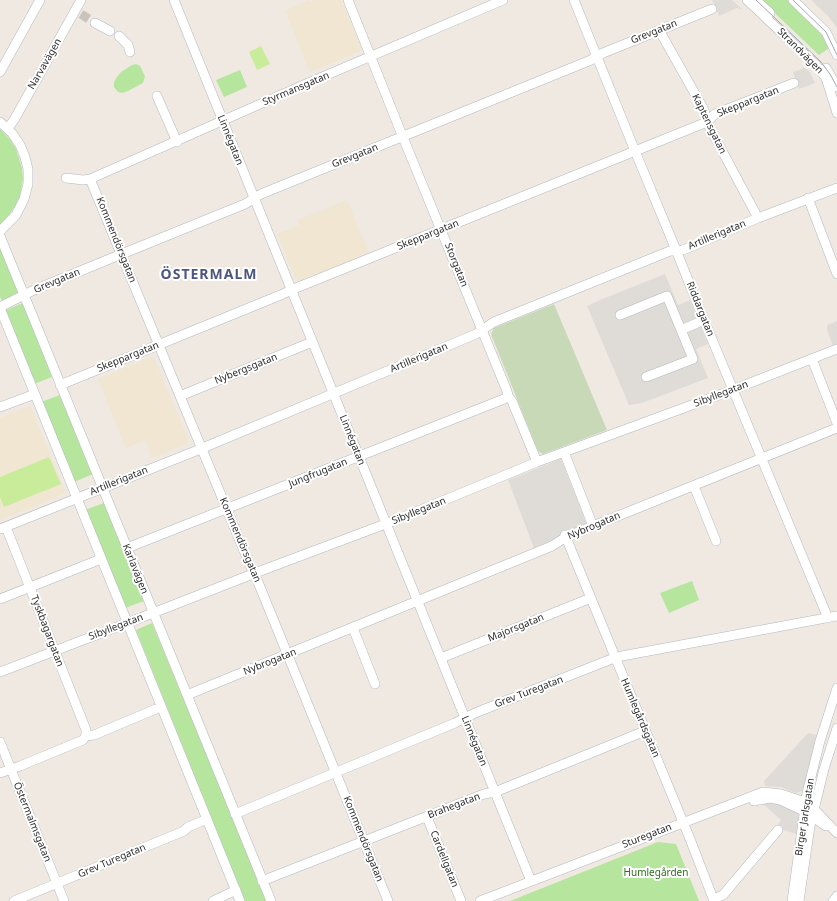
<!DOCTYPE html>
<html>
<head>
<meta charset="utf-8">
<style>
  body { margin:0 }
  canvas { display:block; background:#efe9e1 }
</style>
</head>
<body>
<canvas width="837" height="901"></canvas>
<script>
const ctx = document.querySelector('canvas').getContext('2d');
ctx.lineJoin = 'round';
function fillPath(path, color) { ctx.fillStyle = color; ctx.fill(path, 'evenodd'); }
const poly = rows => new Path2D(rows.map(r => 'M' + r).join(''));
function trace(path, color, width, dash) { ctx.strokeStyle = color; ctx.lineWidth = width; ctx.lineCap = dash ? 'butt' : 'round'; ctx.setLineDash(dash || []); ctx.stroke(path); }
function write(font, color, halo, rows, align = 'center') {
  ctx.font = font + ' "Noto Sans",sans-serif'; ctx.lineWidth = 4; ctx.setLineDash([]); ctx.textBaseline = 'middle'; ctx.strokeStyle = halo; ctx.fillStyle = color; for (const [text, x, y, turn = 0] of rows) {
    ctx.save(); ctx.translate(x, y); ctx.rotate((+turn || 0) * Math.PI / 180); ctx.textAlign = isNaN(turn) ? turn : align; if (halo) ctx.strokeText(text, 0, 0); ctx.fillText(text, 0, 0); ctx.restore();
  }
}
fillPath(poly([
  [309,0,310,2,315,0,341,0,362,49,361,51,310,72,285,11],
  [347,200,369,253,299,281,296,280,277,234,299,225,298,220],
  [151,357,154,358,189,441,187,444,152,458,145,440,126,448,98,379],
  [30,406,66,493,0,520,0,418]
]), '#f0e6d1');
fillPath(poly([
  [761,0,790,0,823,33,831,47,819,55],
  [136,64,140,66,145,76,143,83,128,91,122,93,118,92,114,87,114,82,117,77,121,72,132,65],
  [240,70,247,87,224,97,216,80],
  [0,129,10,139,16,149,22,168,23,179,20,196,15,206,9,215,0,224],
  [0,247,20,294,2,301,0,297],
  [23,303,52,377,34,384,6,310],
  [60,395,93,474,74,482,41,402],
  [104,503,144,601,125,608,85,510],
  [692,581,699,600,669,613,660,593],
  [152,623,229,809,266,901,245,901,136,630],
  [658,842,676,844,699,901,510,901]
]), '#b6e59e');
fillPath(poly([
  [554,304,607,430,543,454,538,451,491,334,494,328]
]), '#c8d9b8');
fillPath(poly([
  [261,46,270,64,257,70,249,52],
  [49,457,61,484,4,507,0,497,0,477]
]), '#c9ec9a');
fillPath(poly([
  [712,0,732,0,743,10,737,8,719,16],
  [811,0,837,0,837,28,829,17],
  [803,67,810,72,815,83,799,89,793,72,802,69],
  [665,274,678,305,690,300,708,344,696,349,708,378,642,403,629,405,587,306,600,300],
  [837,321,837,345,833,346,827,330,827,325],
  [561,459,587,525,534,548,508,480],
  [808,733,817,735,803,790,799,792,795,793,781,787,765,786,764,781],
  [765,802,777,803,798,812,800,815,796,834,784,830,778,824,781,820,764,805]
]), '#dfdcd8');
trace(poly([
  [81,14,95,23]
]), '#c8c4bd', 9, [9, 4.5]);
const minor = poly([
  [174,0,531,881],
  [348,0,400,130,507,391,508,396,512,401,537,462],
  [574,0,635,151,676,250,704,320,828,618],
  [747,0,816,65,826,78,837,113],
  [756,0,770,13],
  [793,0,826,32,837,55],
  [95,23,110,31],
  [659,30,703,108,710,128,758,218],
  [119,36,128,45,130,52],
  [826,68,837,87],
  [0,72,40,0],
  [157,96,177,142],
  [0,122,12,133,20,145,25,157,28,169,28,184,24,199,16,215,0,231],
  [8,128,14,120,81,0],
  [66,178,83,180,90,179,308,83,503,0],
  [90,179,250,565,258,582,388,901],
  [808,198,837,274],
  [0,236,271,901],
  [0,307,34,290,112,258,245,204,261,194,591,60,603,53,712,9],
  [0,308,240,901],
  [620,315,667,296,693,359,646,377],
  [681,330,704,320],
  [812,359,837,423],
  [60,385,283,294,291,290,702,124,707,122,715,114,794,83],
  [180,396,312,342],
  [0,407,35,394],
  [564,452,593,526],
  [694,486,716,541],
  [6,527,86,730,86,736],
  [0,529,193,452,476,334,494,322,670,251,683,250,758,218,837,188],
  [565,535,690,839,714,901],
  [127,548,504,399,508,396],
  [0,599,101,559],
  [353,628,375,684],
  [441,658,591,598],
  [0,672,140,618,263,570,396,520,537,462,727,392,837,349],
  [187,695,552,546,566,537,593,526,837,428],
  [0,742,64,901],
  [0,773,20,766,83,740,86,736,94,735,156,709],
  [754,801,770,798,780,800,804,811,826,826],
  [235,814,455,723,475,713,609,660,622,656,837,616],
  [427,817,461,901],
  [262,881,484,794,495,792,645,731],
  [713,899,723,895,778,830],
  [14,901,184,831,188,827,207,819],
  [213,901,236,890],
  [480,901,763,792,781,794,805,802,814,809,837,833],
  [792,901,807,793,820,741,837,688],
  [799,901,810,826,824,769,837,728],
  [833,901,837,896]
]);
trace(minor, '#b4b7c1', 10);
trace(minor, '#fff', 9);
trace(poly([
  [756,0,821,62,830,74,837,87],
  [793,0,826,32,837,55]
]), '#a3a6b8', 1);
write('10px', '#2e2e2e', '#fff', [
  ["Grevgatan",654,32,-22],
  ["Strandvägen",800,51,45],
  ["Narvavägen",45,64,-60],
  ["Styrmansgatan",296,89,-23],
  ["Skeppargatan",748,102,-22],
  ["Kaptensgatan",709,124,64],
  ["Linnégatan",230,140,68],
  ["Grevgatan",355,156,-22],
  ["Skeppargatan",428,235,-22],
  ["Artillerigatan",717,235,-23],
  ["Kommendörsgatan",116,240,68],
  ["Storgatan",456,265,68],
  ["Grevgatan",57,281,-23],
  ["Riddargatan",700,309,68],
  ["Skeppargatan",128,357,-22],
  ["Artillerigatan",419,358,-23],
  ["Nybergsgatan",246,369,-22],
  ["Sibyllegatan",721,394,-21],
  ["Linnégatan",352,440,68],
  ["Jungfrugatan",318,473,-22],
  ["Artillerigatan",119,481,-22],
  ["Sibyllegatan",419,511,-22],
  ["Nybrogatan",594,526,-23],
  ["Kommendörsgatan",240,540,67],
  ["Karlavägen",135,569,68],
  ["Sibyllegatan",116,627,-21],
  ["Majorsgatan",516,628,-22],
  ["Tyskbagargatan",47,631,69],
  ["Nybrogatan",270,662,-22],
  ["Grev Turegatan",529,692,-21],
  ["Humlegårdsgatan",640,718,67],
  ["Linnégatan",474,741,68],
  ["Brahegatan",454,806,-21],
  ["Birger Jarlsgatan",805,817,-81],
  ["Östermalmsgatan",32,822,68],
  ["Sturegatan",647,836,-21],
  ["Kommendörsgatan",363,839,68],
  ["Cardellgatan",444,859,68],
  ["Grev Turegatan",112,861,-23]
]);
write('10px', '#2c6e1b', '#fff', [
  ["Humlegården",656,873]
]);
ctx.letterSpacing = '1px';
write('bold 14px', '#4d5680', '#fff', [
  ["ÖSTERMALM",209,275]
]);
ctx.letterSpacing = '0px';
</script>
</body>
</html>
